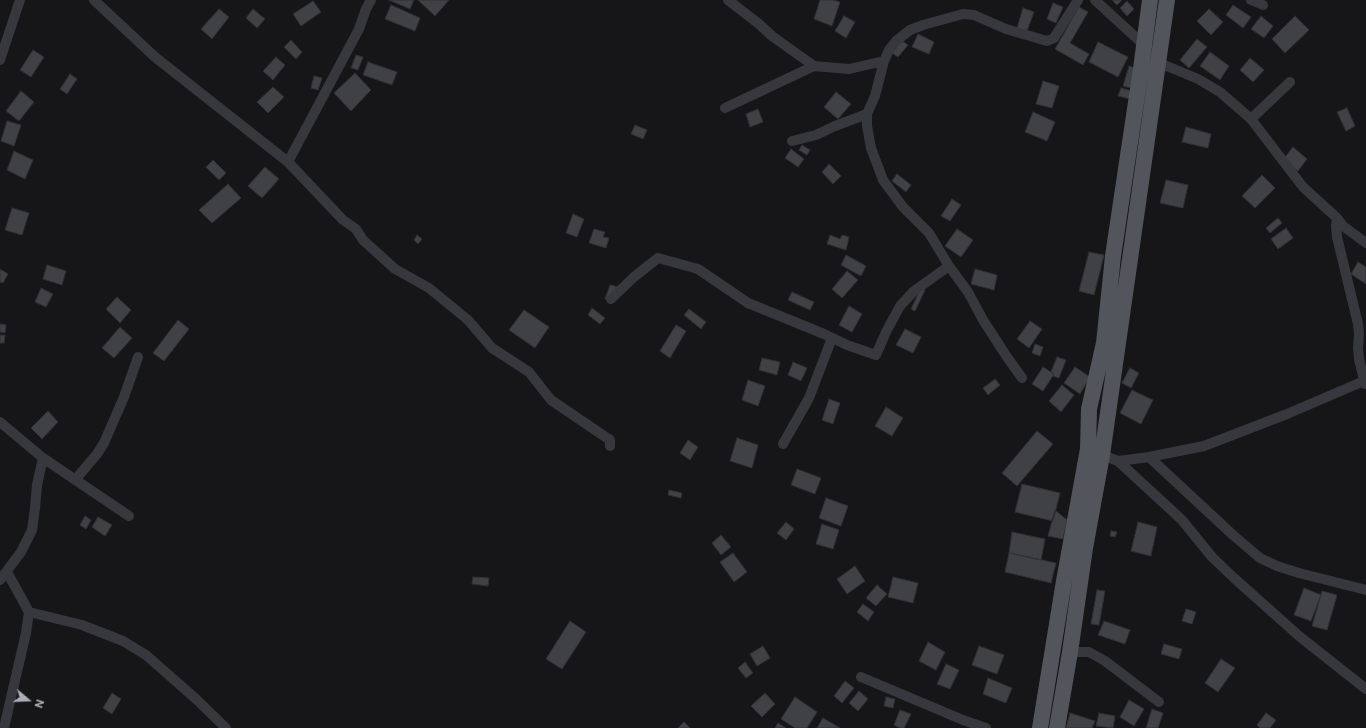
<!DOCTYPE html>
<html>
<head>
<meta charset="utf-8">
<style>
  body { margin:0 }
  #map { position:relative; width:1366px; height:728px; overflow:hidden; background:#161618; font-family:Commissioner,sans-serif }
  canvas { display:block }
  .north { position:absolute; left:8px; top:680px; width:40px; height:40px; -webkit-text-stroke:3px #111113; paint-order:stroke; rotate:109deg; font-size:11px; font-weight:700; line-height:16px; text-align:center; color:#a8adb8 }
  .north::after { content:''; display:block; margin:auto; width:14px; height:18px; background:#a8adb8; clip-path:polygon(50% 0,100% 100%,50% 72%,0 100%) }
</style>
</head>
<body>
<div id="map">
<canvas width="1366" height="728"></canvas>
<div class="north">N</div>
</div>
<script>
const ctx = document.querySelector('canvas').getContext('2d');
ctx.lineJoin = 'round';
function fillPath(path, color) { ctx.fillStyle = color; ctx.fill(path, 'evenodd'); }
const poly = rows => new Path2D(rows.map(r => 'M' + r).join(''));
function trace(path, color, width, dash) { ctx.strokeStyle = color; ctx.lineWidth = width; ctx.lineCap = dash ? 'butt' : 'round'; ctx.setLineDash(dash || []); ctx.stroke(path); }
const building = poly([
  [389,0,414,0,410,9,389,0],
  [418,0,449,0,435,16,418,0],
  [820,0,833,0,840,2,832,26,814,19,820,0],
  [1112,0,1122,0,1117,5,1112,0],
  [313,1,321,12,301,26,293,14,313,1],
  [1127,1,1134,9,1127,16,1120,8,1127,1],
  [1053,3,1063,7,1056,23,1047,19,1053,3],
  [391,5,420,18,415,31,385,19,391,5],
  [1233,5,1251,17,1243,28,1226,15,1233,5],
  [1079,7,1088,12,1070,43,1089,54,1083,65,1055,49,1079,7],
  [1023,8,1034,12,1027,31,1017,28,1023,8],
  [219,9,229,17,212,39,201,29,219,9],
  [253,9,265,19,257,28,246,18,253,9],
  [1209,9,1223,22,1211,35,1197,21,1209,9],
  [844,16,855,22,846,38,835,31,844,16],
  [1261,16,1273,26,1264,38,1251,29,1261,16],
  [1295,16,1309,30,1285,53,1272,39,1295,16],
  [918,34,934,42,929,54,912,47,918,34],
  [1197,39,1207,47,1189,68,1180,60,1197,39],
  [291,40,302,52,296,59,284,47,291,40],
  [902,41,908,45,898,57,892,53,902,41],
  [1098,42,1128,57,1118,77,1089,62,1098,42],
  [33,50,44,57,31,77,20,70,33,50],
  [1210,52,1229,66,1220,80,1200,66,1210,52],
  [356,55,363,57,358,70,351,68,356,55],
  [276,57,285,65,273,80,263,71,276,57],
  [1250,58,1264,70,1253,82,1240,70,1250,58],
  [368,62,397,72,392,85,363,75,368,62],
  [1129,66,1139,69,1134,89,1123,86,1129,66],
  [355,73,371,90,351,111,334,93,355,73],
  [70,74,77,79,67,94,60,89,70,74],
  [314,76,322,78,318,90,311,88,314,76],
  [1043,81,1059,86,1052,108,1036,104,1043,81],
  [273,87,284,97,268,113,257,102,273,87],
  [1121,88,1132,91,1130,99,1118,96,1121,88],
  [21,91,34,102,19,121,6,111,21,91],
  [836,92,851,104,838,119,824,107,836,92],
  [1347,108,1355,126,1346,131,1337,112,1347,108],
  [758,109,763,122,750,127,746,114,758,109],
  [1033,112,1055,122,1047,141,1025,132,1033,112],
  [7,121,21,125,14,146,1,141,7,121],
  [635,125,647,130,643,139,631,134,635,125],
  [1186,127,1211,134,1208,148,1182,142,1186,127],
  [802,145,810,150,807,155,799,150,802,145],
  [1293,147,1307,159,1298,171,1283,160,1293,147],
  [791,149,804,159,798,167,785,158,791,149],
  [14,151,33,160,25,179,7,170,14,151],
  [213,160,226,173,219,180,206,167,213,160],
  [829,164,841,176,833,184,822,172,829,164],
  [265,167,279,179,262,198,248,186,265,167],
  [897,174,911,185,906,192,892,181,897,174],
  [1262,175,1275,188,1255,208,1242,196,1262,175],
  [1166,180,1188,185,1183,208,1160,203,1166,180],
  [228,184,241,198,212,223,199,210,228,184],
  [952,199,961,205,950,221,941,216,952,199],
  [12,208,29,213,22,235,5,230,12,208],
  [573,214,584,219,577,237,566,233,573,214],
  [1278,218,1282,223,1270,233,1266,228,1278,218],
  [1286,228,1293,238,1278,249,1271,239,1286,228],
  [594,229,605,232,603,237,609,238,606,248,589,243,594,229],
  [957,229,973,240,961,257,945,246,957,229],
  [417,235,422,239,418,244,414,240,417,235],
  [830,235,840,239,842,235,849,237,846,250,827,244,830,235],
  [1089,252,1104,255,1094,295,1079,291,1089,252],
  [846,255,866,266,861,276,841,265,846,255],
  [1358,262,1366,267,1366,284,1351,274,1358,262],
  [47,265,66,271,62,285,43,279,47,265],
  [0,269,8,274,3,283,0,282,0,269],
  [975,269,997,275,994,290,971,284,975,269],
  [847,271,858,280,842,298,832,289,847,271],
  [610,285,619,287,614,302,605,299,610,285],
  [41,288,53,294,46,307,35,302,41,288],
  [921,288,925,290,915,311,911,309,921,288],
  [792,292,814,302,810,310,788,300,792,292],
  [117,297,131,310,120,323,106,309,117,297],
  [849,306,862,314,852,332,839,325,849,306],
  [592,308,605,318,600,324,588,315,592,308],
  [689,309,706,322,701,329,684,315,689,309],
  [524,310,549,327,535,348,509,330,524,310],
  [178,320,189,329,164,361,153,353,178,320],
  [1030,321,1042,329,1029,348,1017,339,1030,321],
  [0,324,6,325,5,333,0,332,0,324],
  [676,325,686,331,670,358,660,351,676,325],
  [120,327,132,338,114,358,102,348,120,327],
  [905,329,921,337,913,353,896,345,905,329],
  [0,335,5,335,4,343,0,343,0,335],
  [1035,344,1043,347,1040,356,1032,353,1035,344],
  [1057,357,1066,360,1059,378,1053,376,1054,374,1051,372,1057,357],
  [762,358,780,362,777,375,759,370,762,358],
  [793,362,807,368,801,381,788,375,793,362],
  [1043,367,1054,374,1043,391,1032,384,1043,367],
  [1075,367,1090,377,1080,394,1064,383,1075,367],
  [1130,368,1139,373,1131,388,1122,383,1130,368],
  [995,379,1000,385,988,395,983,388,995,379],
  [748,380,765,386,758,406,742,400,748,380],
  [1062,385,1074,395,1061,412,1049,401,1062,385],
  [1132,390,1153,400,1141,424,1120,413,1132,390],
  [829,399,840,403,833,424,822,420,829,399],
  [886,407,903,418,892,436,875,426,886,407],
  [48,411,58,422,42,439,31,428,48,411],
  [1037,431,1053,444,1017,486,1002,473,1037,431],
  [737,438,758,445,752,468,730,461,737,438],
  [688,440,698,447,690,460,680,453,688,440],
  [797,469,821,478,815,494,791,485,797,469],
  [1022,484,1060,493,1053,521,1015,512,1022,484],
  [669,490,682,493,681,498,668,495,669,490],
  [826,498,848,506,841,526,819,518,826,498],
  [1055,510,1067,520,1063,539,1048,536,1055,510],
  [85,516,91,520,86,529,80,525,85,516],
  [98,517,112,525,105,536,92,527,98,517],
  [786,522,794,529,786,540,777,533,786,522],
  [1138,522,1157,527,1151,556,1131,551,1138,522],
  [822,524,839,530,833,549,816,544,822,524],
  [1111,531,1117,532,1115,537,1110,536,1111,531],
  [1012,532,1045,539,1041,560,1009,553,1012,532],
  [721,535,731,547,721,555,712,543,721,535],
  [733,553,747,572,734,582,720,562,733,553],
  [1009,553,1056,563,1051,583,1005,572,1009,553],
  [855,566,865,581,847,594,837,579,855,566],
  [473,577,489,578,488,586,472,584,473,577],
  [893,577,918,583,913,603,888,597,893,577],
  [877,585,887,594,876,606,866,598,877,585],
  [1304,588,1321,595,1311,621,1294,615,1304,588],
  [1097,590,1105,591,1099,625,1091,624,1097,590],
  [1322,591,1337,595,1327,630,1312,626,1322,591],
  [863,604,874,612,868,621,857,612,863,604],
  [1186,609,1196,612,1192,624,1182,621,1186,609],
  [570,621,586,632,562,669,546,659,570,621],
  [1104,621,1130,630,1125,644,1098,635,1104,621],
  [928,642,945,652,936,670,919,661,928,642],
  [1164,644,1182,649,1179,659,1161,654,1164,644],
  [763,646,770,658,757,666,750,654,763,646],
  [979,646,1004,655,997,674,972,665,979,646],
  [1221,659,1235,668,1218,692,1205,683,1221,659],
  [745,662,753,673,746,678,738,668,745,662],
  [946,664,959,670,950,689,937,684,946,664],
  [988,678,1012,688,1006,703,983,694,988,678],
  [845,681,854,688,842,703,834,696,845,681],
  [859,691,868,699,858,711,849,703,859,691],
  [112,693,121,699,112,714,103,708,112,693],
  [765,693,775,704,762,717,751,706,765,693],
  [795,697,817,712,807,728,795,728,781,719,795,697],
  [886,697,895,699,893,708,884,706,886,697],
  [1129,700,1144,709,1134,726,1120,717,1129,700],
  [1152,709,1163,713,1158,728,1146,728,1152,709],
  [900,710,911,714,904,728,900,728,894,725,900,710],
  [1070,713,1095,721,1092,728,1066,728,1070,713],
  [1099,713,1115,716,1113,728,1096,726,1099,713],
  [1266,713,1276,720,1270,728,1260,728,1257,725,1266,713],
  [823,718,840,728,817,728,823,718],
  [684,722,690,728,678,728,684,722],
  [778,723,786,728,775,728,778,723]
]);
fillPath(building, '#404145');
trace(building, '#303034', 1);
trace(poly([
  [94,0,155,57,288,162,343,220,356,229,363,240,395,269,429,288,468,320,492,348,529,372,551,400,610,440,610,446],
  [728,0,759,24,772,36,814,66,849,69,884,61,889,50,896,41,910,30,923,25,963,14,974,15,1006,29,1047,41,1054,38,1078,0],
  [1095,0,1144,45],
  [1251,0,1263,5],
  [0,60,20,0],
  [884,61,875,96,867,114,867,126,871,148,883,180,903,207,929,233,949,266,968,292,983,320,1007,357,1022,378],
  [1157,67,1167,66,1198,79,1220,92,1251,119,1303,187,1337,218,1343,226,1366,243],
  [725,108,814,66],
  [1251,119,1290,82],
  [792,141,816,135,835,126,867,114],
  [288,162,359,29,366,9,371,0],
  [1337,218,1336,226,1337,237,1358,324,1359,334,1358,348,1359,359,1365,384],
  [611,299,634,277,658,258,698,269,748,303,824,334,847,345,876,355,886,332,900,306,914,291,949,266],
  [0,422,43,458,129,516],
  [783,444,809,398,832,338],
  [1102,455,1118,461,1182,520,1212,557,1234,578,1299,636,1366,689],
  [1149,457,1233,535,1260,558,1277,566,1299,573,1366,590],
  [1118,461,1149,457,1204,446,1287,414,1364,381,1366,378],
  [75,480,97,454,104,443,124,397,138,357],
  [0,580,21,552,32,530,35,508,37,485,43,458],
  [29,612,82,625,123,641,146,655,196,699,226,728],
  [1070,652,1089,652,1105,661,1159,702],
  [861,677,963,720,986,728],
  [4,728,26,633,29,612,7,572]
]), '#37383d', 10);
trace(poly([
  [1040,728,1064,581,1088,449,1089,409,1104,343,1113,256,1141,69,1150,0],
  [1057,728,1070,652,1085,548,1102,455,1167,0]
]), '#53555c', 16);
</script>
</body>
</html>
